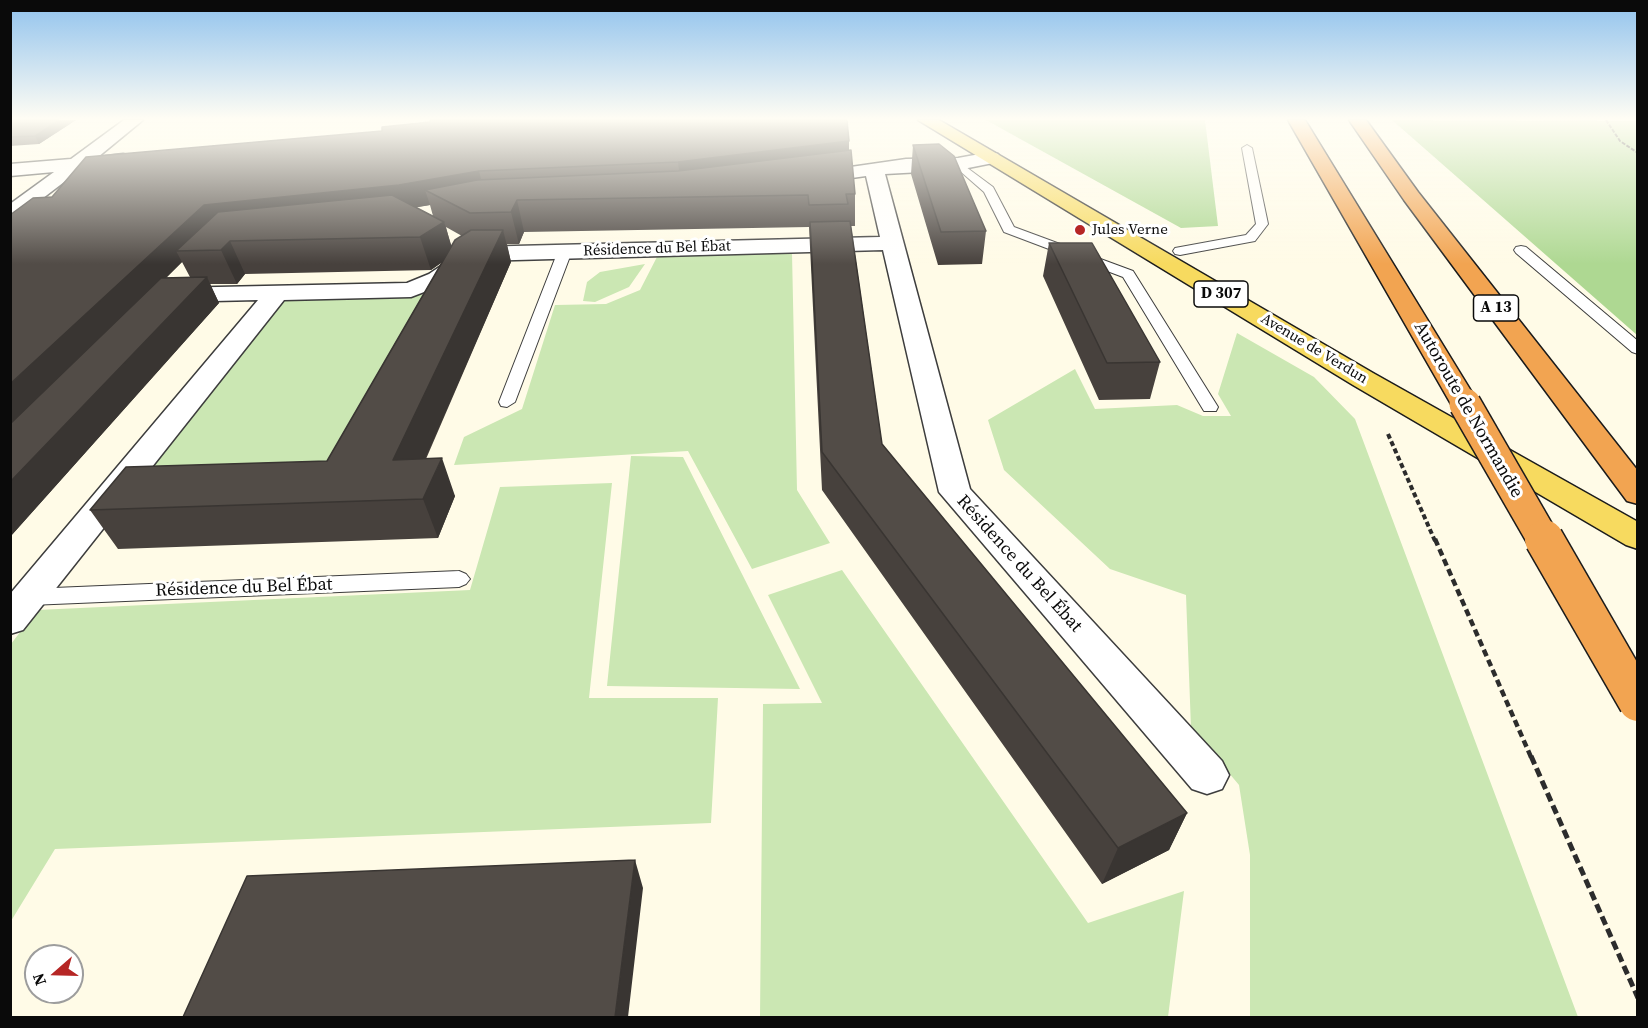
<!DOCTYPE html>
<html>
<head>
<meta charset="utf-8">
<style>
  body { margin:0 }
  #map { position:relative; width:1648px; height:1028px; overflow:hidden; background:#fffbe7; font-family:"Source Serif 4",serif }
  canvas { display:block }
  .frame { position:absolute; inset:0; border:12px solid #0a0a0a; pointer-events:none }
  .north { position:absolute; left:24px; top:944px; width:60px; height:60px; box-sizing:border-box; background:#fff; border:2px solid #9d9d9d; border-radius:50%; rotate:250deg; font-size:16px; font-weight:700; line-height:24px; text-align:center; color:#0a0a0a }
  .north::after { content:''; display:block; margin:auto; width:21px; height:27px; background:#b62625; clip-path:polygon(50% 0,100% 100%,50% 72%,0 100%) }
</style>
</head>
<body>
<div id="map">
<canvas width="1648" height="1028"></canvas>
<div class="frame"></div>
<div class="north">N</div>
</div>
<script>
const ctx = document.querySelector('canvas').getContext('2d');
ctx.lineJoin = 'round';
function fillPath(path, color) { ctx.fillStyle = color; ctx.fill(path, 'evenodd'); }
const poly = rows => new Path2D(rows.map(r => 'M' + r).join(''));
function trace(path, color, width, dash) { ctx.strokeStyle = color; ctx.lineWidth = width; ctx.lineCap = dash ? 'butt' : 'round'; ctx.setLineDash(dash || []); ctx.stroke(path); }
function write(font, color, halo, rows, align = 'center') {
  ctx.font = font + ' "Source Serif 4",serif'; ctx.lineWidth = 6; ctx.setLineDash([]); ctx.textBaseline = 'middle'; ctx.strokeStyle = halo; ctx.fillStyle = color; for (const [text, x, y, turn = 0] of rows) {
    ctx.save(); ctx.translate(x, y); ctx.rotate((+turn || 0) * Math.PI / 180); ctx.textAlign = isNaN(turn) ? turn : align; if (halo) ctx.strokeText(text, 0, 0); ctx.fillText(text, 0, 0); ctx.restore();
  }
}
fillPath(poly([
  [792,253,797,490,830,543,752,569,688,451,454,465,464,437,522,409,555,305,606,304,640,290,658,255],
  [645,264,629,287,595,302,583,301,587,282,600,272],
  [435,294,422,468,140,478,286,299],
  [1237,333,1314,377,1355,419,1578,1017,1250,1017,1250,855,1239,785,1191,728,1186,595,1110,569,1004,470,988,420,1075,369,1095,409,1177,405,1203,416,1231,416,1218,394],
  [631,456,683,457,800,689,607,686],
  [612,483,589,698,718,698,711,823,55,849,11,921,11,644,37,610,470,590,500,487],
  [842,570,1088,923,1184,891,1168,1017,760,1017,763,704,822,703,768,595]
]), '#cbe7b3');
fillPath(poly([
  [986,120,1205,120,1218,226,1181,228],
  [1392,120,1637,121,1637,335]
]), '#aed892');
const lane = poly([
  [1247,145,1252,148,1268,224,1255,241,1180,255,1175,254,1173,251,1175,248,1246,235,1256,224,1242,148,1247,145],
  [958,161,993,187,1014,227,1133,271,1218,407,1216,411,1204,411,1123,277,1004,232,984,192,952,164,958,161],
  [1521,246,1526,247,1638,341,1638,354,1632,352,1516,253,1514,250,1516,247,1521,246],
  [565,247,572,251,515,402,507,407,501,406,499,402,558,251,565,247],
  [459,571,466,574,470,579,466,584,459,587,30,605,22,603,19,597,22,591,30,589,459,571]
]);
const street = poly([
  [124,120,143,120,98,157,123,154,130,156,132,160,130,164,81,169,17,218,10,220,10,204,54,172,10,176,10,164,71,159,124,120],
  [991,152,998,154,1000,158,998,162,958,170,885,174,970,489,1222,761,1229,775,1222,789,1207,794,1192,789,939,492,883,250,479,261,445,284,411,297,284,300,23,630,10,634,10,594,258,300,170,302,161,300,158,295,161,290,170,288,407,283,429,274,466,249,474,247,880,237,866,176,809,184,802,182,799,178,802,174,906,159,958,158,991,152]
]);
const primary = poly([
  [918,120,939,120,1373,373,1638,522,1638,549,1626,545,1353,385,918,120]
]);
const highway = poly([
  [1288,120,1305,120,1479,404,1475,410,1465,413,1455,410,1451,404,1288,120],
  [1349,120,1366,120,1418,192,1638,471,1638,504,1627,501,1404,200,1349,120]
]);
trace(lane, '#3d3d3d', 2);
trace(street, '#3d3d3d', 3);
trace(primary, '#1b1b1b', 3);
trace(highway, '#1b1b1b', 3);
trace(poly([
  [1606,120,1620,141,1638,153]
]), '#2c2c2c', 2, [4, 1.5]);
trace(poly([
  [1388,434,1435,541]
]), '#2c2c2c', 4, [5, 3]);
trace(poly([
  [1435,539,1531,757]
]), '#2c2c2c', 4.5, [7, 4]);
trace(poly([
  [1531,756,1638,998]
]), '#2c2c2c', 5, [9, 4.5]);
fillPath(lane, '#fff');
fillPath(street, '#fff');
fillPath(primary, '#f7da5f');
fillPath(highway, '#f2a451');
const highwayBridgeFar1 = poly([
  [1465,404,1544,541]
]);
const highwayBridge = poly([
  [1544,539,1638,702]
]);
trace(highwayBridgeFar1, '#1b1b1b', 34, []);
trace(highwayBridge, '#1b1b1b', 41, []);
trace(highwayBridgeFar1, '#f2a451', 31);
trace(highwayBridge, '#f2a451', 38);
fillPath(poly([
  [10,120,76,120,39,144,10,146],
  [849,141,849,151,855,194,855,226,851,226,882,444,1187,813,1169,850,1102,884,822,490,809,227,524,232,519,244,507,244,511,262,426,459,455,496,438,538,118,549,90,510,327,461,442,262,431,270,245,274,237,284,210,284,219,303,10,537,33,198],
  [430,205,433,216,416,207],
  [446,227,462,236,451,246],
  [182,262,190,277,166,278],
  [913,145,986,231,982,264,938,265,911,174],
  [1049,243,1160,362,1150,399,1099,400,1043,276]
]), '#47413d');
fillPath(poly([
  [59,120,76,120,39,144,35,136],
  [849,141,849,164,681,185,678,162],
  [479,171,485,195,425,190,430,205,176,251,182,262,10,432,10,384,204,205],
  [517,200,524,232,519,244,511,212],
  [444,222,454,254,431,270,420,237],
  [503,230,511,262,408,498,393,460],
  [230,241,245,274,237,284,221,250],
  [207,277,219,303,10,537,10,482],
  [442,458,455,496,438,538,423,499],
  [1187,813,1169,850,1102,884,1118,848],
  [635,860,643,888,628,1017,615,1017]
]), '#393532');
const building = poly([
  [10,120,59,120,35,136,10,137,10,120],
  [430,120,847,120,849,141,678,162,479,171,399,185,204,205,10,384,10,215,33,198,52,197,86,157,382,131,382,127,430,122,430,120],
  [939,144,954,156,986,231,941,232,913,145,939,144],
  [851,150,855,194,846,194,848,204,809,205,808,195,517,200,511,212,470,213,425,190,477,180,678,171,851,150],
  [392,195,444,222,420,237,230,241,221,250,176,251,218,212,392,195],
  [850,221,882,444,1187,813,1118,848,822,452,810,222,850,221],
  [471,230,503,230,393,460,442,458,423,499,90,510,126,467,327,461,455,240,471,230],
  [1049,243,1092,243,1160,362,1107,363,1049,243],
  [207,277,10,482,10,424,161,278,207,277],
  [635,860,615,1017,183,1017,247,876,635,860]
]);
fillPath(building, '#524c47');
trace(building, '#393532', 1.5);
const sky = ctx.createLinearGradient(0, 0, 0, 264);
sky.addColorStop(0, '#90c2ed');
sky.addColorStop(0.45, '#fffdf4');
sky.addColorStop(1, '#fffdf400');
ctx.fillStyle = sky;
ctx.fillRect(0, 0, 1648, 264);
for (const [x, y, r, color] of [
  [1080,230,6,"#b62625"]
]) { const dot = new Path2D(); dot.arc(x, y, r, 0, 2 * Math.PI); ctx.fillStyle = color; ctx.fill(dot); trace(dot, '#fff', 2); }
write('15px', '#0a0a0a', '#fff', [
  ["Jules Verne",1092,230]
], 'left');
write('15px', '#0a0a0a', '#fff', [
  ["Résidence du Bel Ébat",657,249,-2],
  ["Avenue de Verdun",1314,349,31]
]);
for (const [x, y, w] of [
  [1221,294,54],
  [1496,308,45]
]) { const box = new Path2D(); box.roundRect(x - w / 2, y - 13, w, 26, 4.5); ctx.fillStyle = '#fff'; ctx.fill(box); trace(box, '#0a0a0a', 1.5); }
write('bold 16px', '#0a0a0a', null, [
  ["D 307",1221,294],
  ["A 13",1496,308]
]);
write('18px', '#0a0a0a', '#fff', [
  ["Autoroute de Normandie",1468,410,60],
  ["Résidence du Bel Ébat",1019,564,48],
  ["Résidence du Bel Ébat",244,588,-2]
]);
</script>
</body>
</html>
